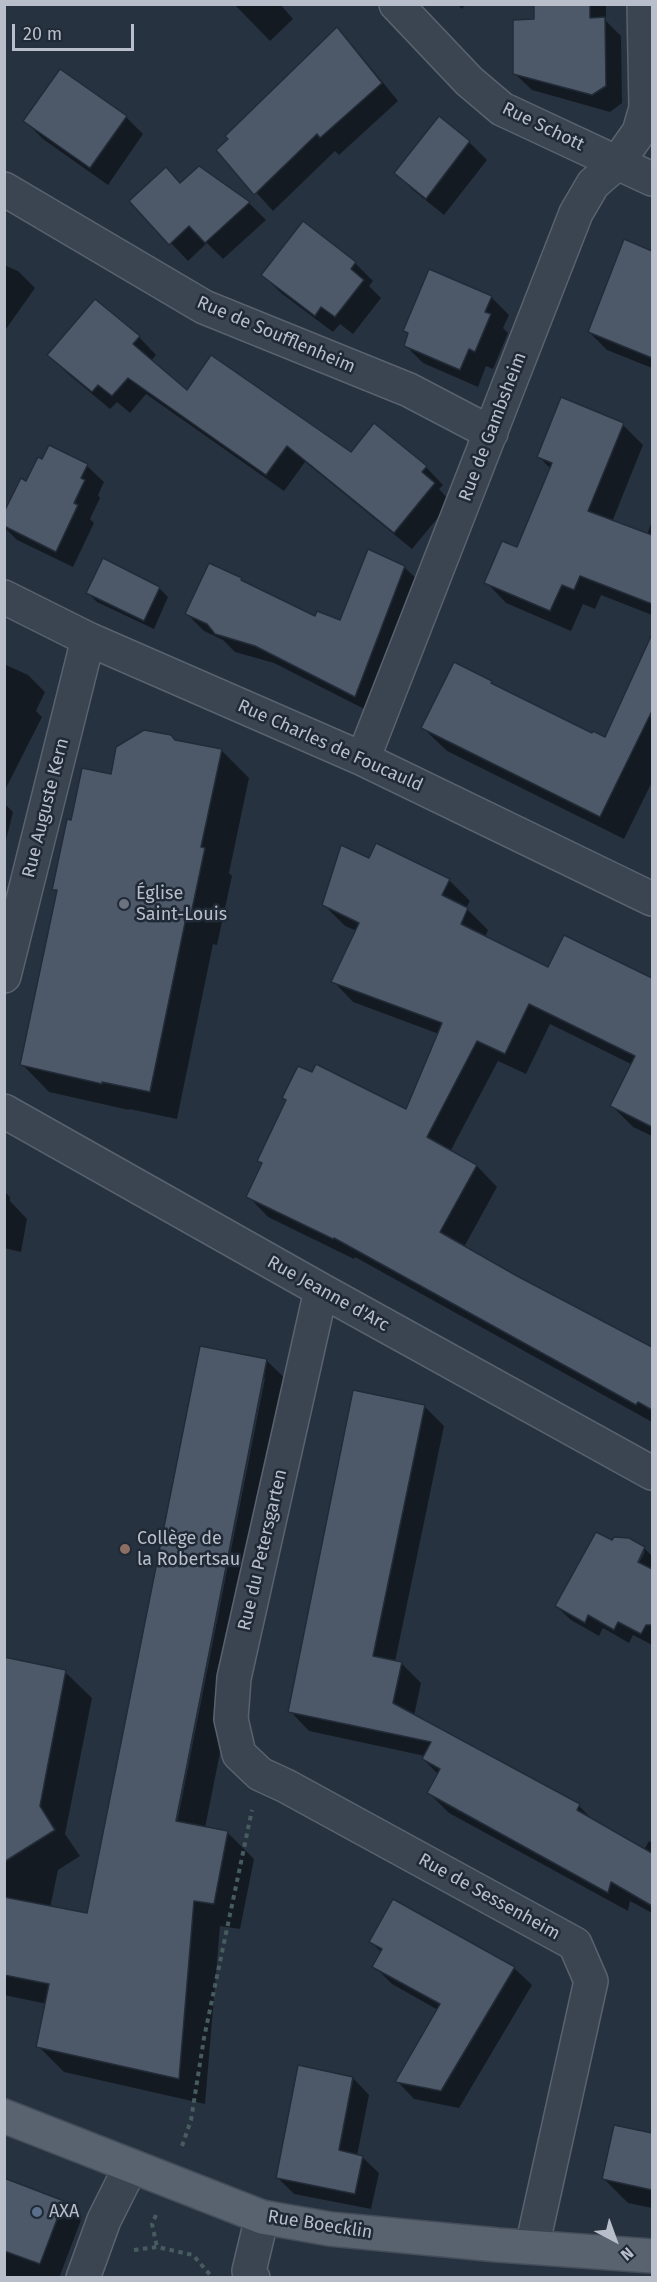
<!DOCTYPE html>
<html>
<head>
<meta charset="utf-8">
<style>
  body { margin:0 }
  #map { position:relative; width:657px; height:2282px; overflow:hidden; background:#273241; font-family:"Fira Sans",sans-serif }
  canvas { display:block }
  .frame { position:absolute; inset:0; border:6px solid #b8bfcb; pointer-events:none }
  .north { position:absolute; left:585px; top:2210px; width:60px; height:60px; -webkit-text-stroke:4px #202936; paint-order:stroke; rotate:139deg; font-size:16px; font-weight:700; line-height:24px; text-align:center; color:#b8bfcb }
  .north::after { content:''; display:block; margin:auto; width:21px; height:27px; background:#b8bfcb; clip-path:polygon(50% 0,100% 100%,50% 72%,0 100%) }
  .scale { position:absolute; left:12px; top:24px; width:122px; height:27px; box-sizing:border-box; border:3px solid #b8bfcb; border-top:0; padding-left:8px; font-size:18px; line-height:21px; white-space:nowrap; color:#b8bfcb; -webkit-text-stroke:4px #202936; paint-order:stroke }
</style>
</head>
<body>
<div id="map">
<canvas width="657" height="2282"></canvas>
<div class="frame"></div>
<div class="north">N</div>
<div class="scale">20 m</div>
</div>
<script>
const ctx = document.querySelector('canvas').getContext('2d');
ctx.lineJoin = 'round';
function fillPath(path, color) { ctx.fillStyle = color; ctx.fill(path, 'evenodd'); }
const poly = rows => new Path2D(rows.map(r => 'M' + r).join(''));
function trace(path, color, width, dash) { ctx.strokeStyle = color; ctx.lineWidth = width; ctx.lineCap = dash ? 'butt' : 'round'; ctx.setLineDash(dash || []); ctx.stroke(path); }
function write(font, color, halo, rows, align = 'center') {
  ctx.font = font + ' "Fira Sans",sans-serif'; ctx.lineWidth = 5; ctx.setLineDash([]); ctx.textBaseline = 'middle'; ctx.strokeStyle = halo; ctx.fillStyle = color; for (const [text, x, y, turn = 0] of rows) {
    ctx.save(); ctx.translate(x, y); ctx.rotate((+turn || 0) * Math.PI / 180); ctx.textAlign = isNaN(turn) ? turn : align; if (halo) ctx.strokeText(text, 0, 0); ctx.fillText(text, 0, 0); ctx.restore();
  }
}
fillPath(poly([
  [234,4,280,4,293,19,270,41],
  [457,4,466,4,462,9],
  [558,4,606,4,606,21,621,36,622,103,610,112,532,90,514,73],
  [337,29,354,47,398,101,339,155,335,151,273,211,218,150],
  [126,117,143,134,108,185,43,139,25,121],
  [439,118,469,142,487,160,444,215,413,190,396,173],
  [199,168,249,203,266,220,223,259,207,243,188,261,131,201,181,184],
  [625,241,652,252,652,368,607,350,589,332],
  [355,263,373,281,369,286,381,298,353,334,340,324,333,332,281,293,263,275],
  [4,265,18,271,35,288,6,329],
  [491,297,509,315,503,328,508,333,493,369,486,366,478,387,423,363,405,345,409,335,405,331],
  [139,337,156,355,151,361,187,392,351,454,426,467,443,485,439,489,451,502,412,549,305,462,284,491,146,394,130,413,117,402,110,409,67,373,49,355],
  [623,425,643,445,612,522,647,535,652,521,652,615,601,595,595,609,583,604,571,631,506,603,486,582,517,549,551,469,539,457],
  [50,447,87,466,104,482,98,495,100,498,90,519,94,523,73,567,17,540,4,527,4,515,43,462],
  [404,567,422,584,372,713,274,663,235,652,223,640,204,631,186,613,241,579,246,584,316,618,341,622],
  [159,588,168,597,154,629,97,602,88,593],
  [4,664,28,675,45,692,36,711,42,717,4,792],
  [491,682,497,688,593,735,606,739,650,716,652,718,652,782,624,839,447,751,423,728],
  [221,750,249,778,229,873,232,876,217,945,213,944,177,1119,129,1109,129,1110,49,1092,22,1064,57,893,54,889,72,822,112,776],
  [4,803,13,812,4,848],
  [370,859,449,880,470,901,466,908,488,930,485,937,652,1020,652,1136,633,1127,612,1106,633,1065,550,1024,526,1074,498,1061,450,1152,477,1166,497,1187,464,1247,652,1349,652,1422,355,1257,354,1259,268,1217,248,1196,263,1165,259,1161,287,1101,284,1098,407,1110,439,1034,353,1002,333,981,357,931,345,926,324,905],
  [4,1191,10,1197,10,1201,27,1219,21,1252,4,1248],
  [266,1360,293,1386,205,1828,228,1833,254,1859,240,1929,220,1926,205,2104,64,2072,38,2046,47,2004,4,1995,4,1659,65,1672,92,1698,65,1834,80,1856,58,1870,50,1908,88,1915],
  [262,1378,265,1378,176,1828,173,1828],
  [424,1406,444,1426,395,1662,401,1663,421,1683,414,1716,579,1806,595,1822,644,1850,649,1841,652,1843,652,1913,630,1901,628,1911,449,1813,429,1793,439,1775,423,1759,425,1756,309,1731,290,1711],
  [612,1542,644,1548,652,1556,652,1645,633,1635,629,1643,603,1628,599,1636,571,1620,556,1606],
  [641,1551,645,1551,636,1569],
  [371,1942,514,1968,532,1985,459,2108,414,2099,397,2081,438,2010,392,1984,374,1966,382,1953],
  [353,2078,369,2095,357,2156,362,2157,379,2173,371,2209,294,2194,277,2177],
  [616,2127,652,2134,652,2208,628,2203,604,2179],
  [4,2180,63,2203,81,2220,59,2278,4,2278]
]), '#0007');
const building = poly([
  [534,4,590,4,590,18,605,17,606,86,592,95,513,74,513,20,534,19,534,4],
  [337,27,382,83,320,138,317,134,254,195,216,150,228,139,225,136,337,27],
  [60,69,127,116,90,168,23,121,60,69],
  [439,116,470,141,426,199,394,173,439,116],
  [199,166,250,202,205,243,189,226,169,245,129,201,166,167,180,183,199,166],
  [303,221,356,262,351,269,364,280,335,317,321,307,315,316,261,275,303,221],
  [624,239,652,251,652,358,588,332,624,239],
  [429,269,492,296,485,312,491,314,475,352,469,349,460,370,404,346,408,333,403,331,429,269],
  [95,299,140,336,133,344,187,390,211,355,351,452,374,423,427,466,422,472,435,483,394,533,287,446,266,475,128,378,112,396,98,385,92,392,47,355,95,299],
  [561,397,624,423,588,511,652,535,652,604,580,576,574,590,562,585,550,611,484,583,502,541,517,547,552,463,537,457,561,397],
  [49,445,88,464,81,478,85,480,74,503,78,505,56,552,4,526,4,512,21,478,26,481,38,457,42,459,49,445],
  [368,549,405,566,355,697,255,646,215,634,207,624,185,614,209,563,242,578,241,580,315,616,317,611,340,620,368,549],
  [103,558,160,587,144,621,86,593,103,558],
  [652,634,652,711,600,817,421,728,454,662,492,681,491,683,592,733,593,731,605,737,652,634],
  [144,730,171,735,175,740,222,749,201,847,205,848,190,919,186,918,150,1092,102,1082,102,1084,20,1065,57,890,52,890,67,819,71,820,82,768,111,774,116,747,144,730],
  [376,843,450,879,442,895,468,908,461,924,548,967,564,935,652,978,652,1127,610,1106,635,1056,529,1004,505,1054,477,1041,427,1137,477,1165,440,1232,517,1276,652,1347,652,1410,638,1402,636,1405,334,1238,333,1239,246,1197,262,1163,257,1161,286,1100,282,1098,298,1066,312,1072,316,1064,406,1109,442,1023,331,982,359,923,322,905,341,845,369,858,376,843],
  [200,1346,267,1359,176,1821,228,1831,214,1904,194,1901,179,2079,36,2047,49,1984,4,1975,4,1897,87,1913,200,1346],
  [353,1390,425,1405,373,1656,402,1662,393,1703,580,1804,577,1810,652,1853,652,1906,611,1882,608,1893,427,1793,440,1769,422,1759,431,1742,288,1712,353,1390],
  [596,1532,612,1540,614,1537,629,1538,645,1547,638,1562,652,1569,652,1625,646,1625,641,1634,618,1622,614,1630,588,1615,585,1623,555,1606,596,1532],
  [4,1657,66,1670,40,1806,55,1830,4,1862,4,1657],
  [393,1899,515,1967,441,2091,395,2082,440,2004,372,1967,382,1949,369,1942,393,1899],
  [298,2065,353,2077,339,2150,363,2156,355,2194,276,2178,298,2065],
  [614,2125,652,2133,652,2190,602,2179,614,2125],
  [4,2178,64,2201,40,2264,4,2251,4,2178]
]);
fillPath(building, '#4d5969');
trace(building, '#222b38', 1.5);
const minor = poly([
  [396,4,469,81,502,109,652,179],
  [4,189,204,307,409,390,491,433],
  [4,597,88,639,363,759,652,899],
  [363,759,576,213,593,184,617,163,639,132,646,108,644,4],
  [4,976,88,639],
  [4,1111,321,1290,652,1473],
  [321,1290,234,1678,231,1719,239,1754,260,1774,286,1786,575,1944,591,1981,532,2247],
  [83,2278,104,2220,131,2166],
  [253,2278,249,2271,262,2217]
]);
const major = poly([
  [4,2116,262,2217,330,2229,498,2245,652,2256]
]);
trace(minor, '#59626e', 36);
trace(major, '#454d5a', 36);
trace(poly([
  [182,2146,191,2120,204,2038,252,1810],
  [156,2215,152,2224,157,2247],
  [134,2250,157,2247,193,2255,212,2277]
]), '#475c5e', 4, [4.5, 4.5]);
trace(minor, '#3b4451', 33);
trace(major, '#596370', 33);
for (const [x, y, r, color] of [
  [124,904,6,"#6b7280"],
  [125,1549,6,"#8d6e63"],
  [37,2212,6,"#5c6f8a"]
]) { const dot = new Path2D(); dot.arc(x, y, r, 0, 2 * Math.PI); ctx.fillStyle = color; ctx.fill(dot); trace(dot, '#202936', 2); }
write('18px', '#b8bfcb', '#202936', [
  ["Rue Schott",543,127,26],
  ["Rue de Soufflenheim",276,335,23],
  ["Rue de Gambsheim",493,427,-69],
  ["Rue Charles de Foucauld",330,746,24],
  ["Rue Auguste Kern",46,808,-76],
  ["Rue Jeanne d'Arc",328,1294,29],
  ["Rue du Petersgarten",263,1550,-77],
  ["Rue de Sessenheim",489,1897,29],
  ["Rue Boecklin",320,2225,9]
]);
write('18px', '#b8bfcb', '#202936', [
  ["Église",136,894],
  ["Saint-Louis",136,915],
  ["Collège de",137,1539],
  ["la Robertsau",137,1560],
  ["AXA",49,2212]
], 'left');
</script>
</body>
</html>
